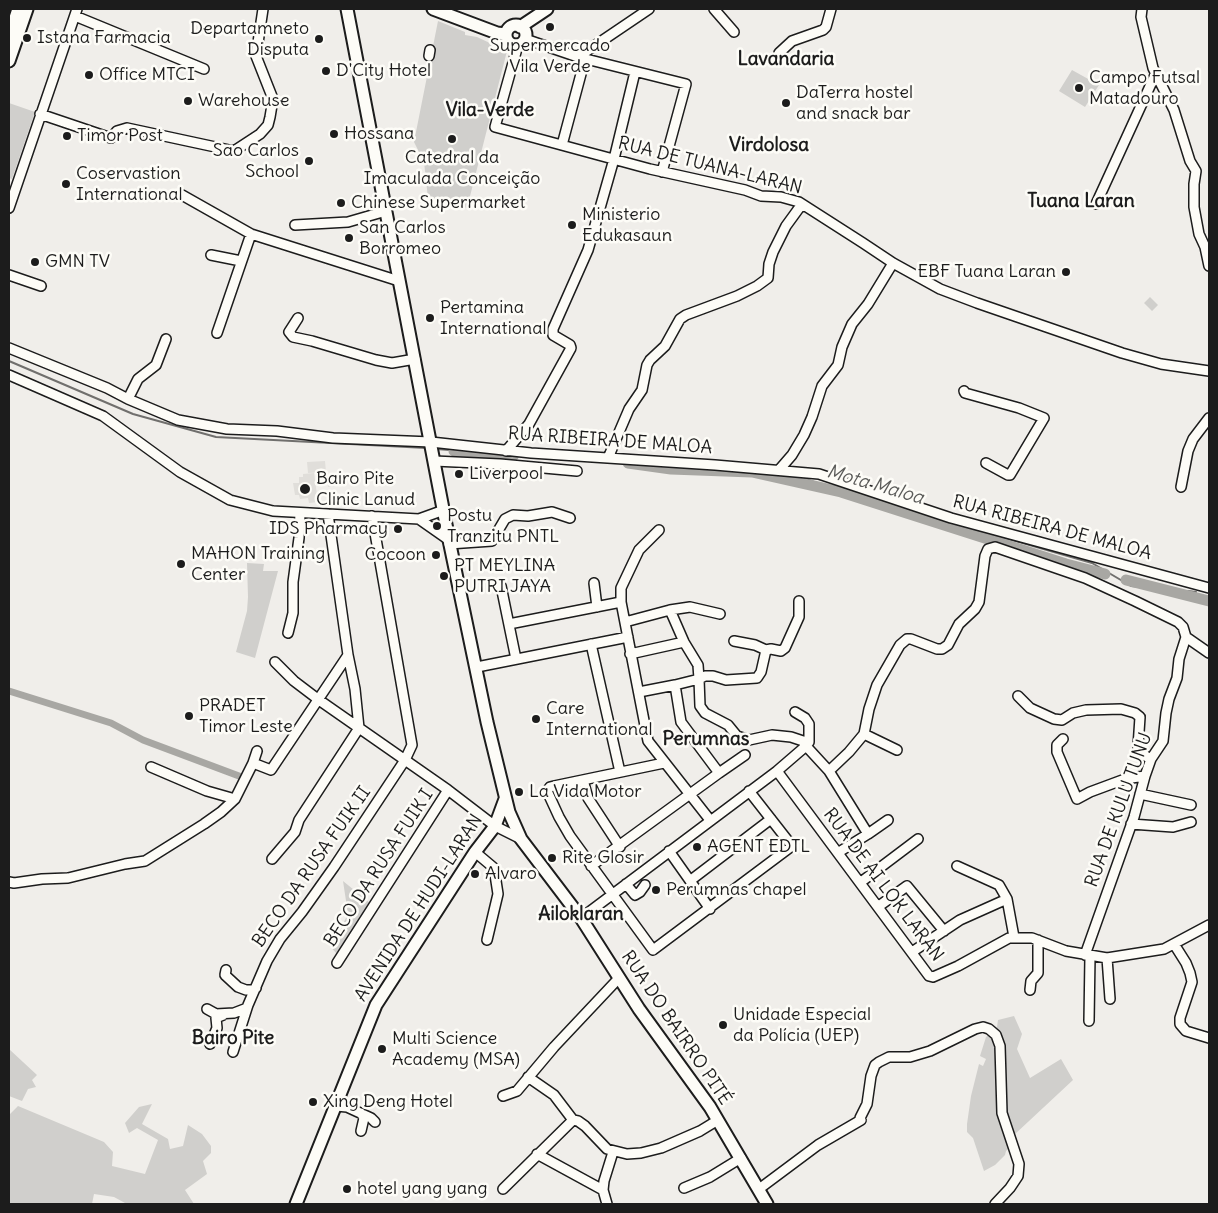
<!DOCTYPE html>
<html>
<head>
<meta charset="utf-8">
<style>
  body { margin:0 }
  #map { position:relative; width:1218px; height:1213px; overflow:hidden; background:#f0eeea; font-family:Delius,sans-serif }
  canvas { display:block }
  .frame { position:absolute; inset:0; border:10px solid #1c1c1c; pointer-events:none }
</style>
</head>
<body>
<div id="map">
<canvas width="1218" height="1213"></canvas>
<div class="frame"></div>
</div>
<script>
const ctx = document.querySelector('canvas').getContext('2d');
ctx.lineJoin = 'round';
function fillPath(path, color) { ctx.fillStyle = color; ctx.fill(path, 'evenodd'); }
const poly = rows => new Path2D(rows.map(r => 'M' + r).join(''));
function trace(path, color, width, dash) { ctx.strokeStyle = color; ctx.lineWidth = width; ctx.lineCap = dash ? 'butt' : 'round'; ctx.setLineDash(dash || []); ctx.stroke(path); }
function write(font, color, halo, rows, align = 'center') {
  ctx.font = font + ' Delius,sans-serif'; ctx.lineWidth = 5; ctx.setLineDash([]); ctx.textBaseline = 'middle'; ctx.strokeStyle = halo; ctx.fillStyle = color; for (const [text, x, y, turn = 0] of rows) {
    ctx.save(); ctx.translate(x, y); ctx.rotate((+turn || 0) * Math.PI / 180); ctx.textAlign = isNaN(turn) ? turn : align; if (halo) ctx.strokeText(text, 0, 0); ctx.fillText(text, 0, 0); ctx.restore();
  }
}
fillPath(poly([
  [325,461,326,472,308,473,307,462],
  [314,473,318,502,309,503,308,498,300,499,299,495,295,495,293,483,299,483,299,477,303,477,303,474],
  [340,473,342,485,328,487,327,475]
]), '#e0deda');
fillPath(poly([
  [438,21,465,32,465,35,477,37,507,51,467,208,428,198,424,162,414,142],
  [1072,70,1099,85,1085,107,1059,91],
  [9,103,35,112,12,179,9,178],
  [1150,297,1158,305,1152,311,1144,303],
  [247,563,264,564,263,571,278,571,255,658,236,652,247,611,248,597],
  [343,881,370,903,337,954,328,944,340,930,348,914],
  [1014,1016,1022,1034,1017,1049,1030,1078,1061,1059,1073,1080,1014,1135,1011,1146,1006,1151,1005,1155,995,1165,984,1171,973,1138,967,1132,967,1124,971,1096,979,1064,983,1066,986,1059,980,1056,986,1037,997,1027,998,1020],
  [9,1049,37,1075,32,1080,36,1087,28,1089,22,1101,9,1096],
  [152,1104,142,1124,168,1139,170,1149,183,1146,188,1125,202,1134,211,1146,211,1153,203,1161,207,1174,185,1190,194,1204,125,1204,125,1203,114,1197,94,1194,92,1204,9,1204,9,1115,18,1106,104,1142,113,1152,112,1166,145,1174,158,1140,137,1128,129,1133,125,1123,139,1107]
]), '#d0cfcc');
trace(poly([
  [9,361,133,414,216,437,426,448],
  [436,449,478,452],
  [794,476,934,517],
  [981,531,1092,563,1131,586,1141,587],
  [1188,591,1196,592]
]), '#706f6d', 2);
trace(poly([
  [9,691,111,723,143,740,239,776]
]), '#a8a7a3', 7);
trace(poly([
  [454,451,514,455],
  [628,463,671,469,752,472,841,492,1066,564,1105,574],
  [1126,580,1209,601]
]), '#a8a7a3', 11);
const minor = poly([
  [714,9,734,32],
  [1142,9,1141,17,1153,68,1174,110,1190,161,1196,171,1194,184,1194,207,1199,234,1205,247,1209,266],
  [75,16,204,69],
  [525,39,578,57,686,84,662,172],
  [518,45,495,127,650,169,745,190,761,196,781,197,799,202,863,243,893,263,940,289,977,303,1122,353,1161,364,1209,371],
  [779,53,792,41,823,30,826,27,831,9],
  [429,56,430,50],
  [578,57,649,9],
  [40,114,111,138,117,131,127,128,234,151,260,134,268,125,270,117,273,99,256,56,263,9],
  [562,145,585,59],
  [182,195,251,234,399,281],
  [1096,204,1156,73],
  [9,208,77,9],
  [295,225,348,222,386,211],
  [211,255,241,261],
  [9,275,41,286],
  [298,318,289,332,293,337,312,341,376,360,392,363,415,359],
  [217,333,251,234],
  [9,348,107,388,128,399,178,420,227,429,277,431,333,438,431,442,531,453,715,465,819,474,951,518,1209,588],
  [9,375,103,416,180,472,230,500,273,511,419,519,449,540],
  [964,391,965,393,1019,408,1044,418,1010,475,1008,475,986,463],
  [128,399,138,379,156,365,166,339],
  [506,451,529,424,571,348,570,345,553,335,553,329,588,250,614,159,635,72],
  [608,458,629,409,642,390,647,365,650,360,665,346,680,319,686,315,737,296,757,286,768,278,769,264,773,252,786,226,802,204],
  [434,461,500,464,577,471],
  [779,470,792,455,804,435,812,417,822,386,838,365,842,347,852,324,868,304,893,263],
  [1181,487,1188,451,1193,439,1209,418],
  [419,519,444,510],
  [659,530,639,550,621,588,621,602,648,741,710,820],
  [449,544,492,541,505,519,513,515,528,516,552,512,570,518],
  [594,583,597,607],
  [501,586,516,659],
  [670,610,690,607,720,614],
  [625,622,670,610,684,642,698,665,699,679,675,685],
  [509,624,621,602],
  [288,633,293,613,293,582,299,538,300,513],
  [1186,637,1209,653],
  [734,641,755,645,766,650,761,672,757,678,726,680,713,676,705,676,699,679,700,706,705,713,728,725,737,736,749,740,772,735,791,737,803,741,806,746],
  [591,644,620,772],
  [766,650,771,649,781,651,785,648,799,617,799,601],
  [630,654,684,642],
  [275,662,294,681,319,700,448,790,495,826,521,839],
  [477,667,628,637],
  [1018,696,1030,708,1054,719,1062,720,1073,713,1086,710,1121,709,1135,713,1140,717,1138,747,1142,754,1151,759],
  [795,712,805,718,809,724,809,742,806,746],
  [864,734,897,750],
  [1063,739,1057,745,1057,752,1077,799,1090,792,1125,779,1145,776],
  [253,763,257,751],
  [664,763,554,786,550,787,547,791,559,817,570,836,653,950,792,846,749,791],
  [151,767,207,791,235,799],
  [777,771,929,976,933,977,958,966,1009,938,1032,938,1066,951,1107,958,1164,949,1209,925],
  [829,771,849,752,864,734,869,709,877,685,900,645,907,639,911,639,937,649,942,649,948,645,959,624,975,609,979,602,985,556,988,549,995,547,1085,578,1135,601,1178,622,1183,627,1186,637,1179,659,1177,678,1169,699,1166,713,1163,741,1151,759,1145,776,1134,817,1085,955],
  [719,773,745,755],
  [583,780,588,798,620,847],
  [1140,794,1191,805],
  [1131,824,1173,827,1191,822],
  [868,834,888,820],
  [669,851,710,909],
  [475,852,494,868,498,894,487,940],
  [272,859,295,832,299,820,359,728,355,689,348,655,328,514],
  [591,866,719,773,681,722,675,685,639,692],
  [957,866,999,885,1007,899],
  [691,880,771,819],
  [9,882,14,883,42,879,68,878,125,864,145,861,204,824,221,812,235,799,253,763,271,770,348,655],
  [861,882,918,839],
  [626,884,635,895,640,892,645,885],
  [879,906,907,886,944,931],
  [581,918,777,771,806,746,829,771,868,834,839,852],
  [1174,944,1186,963,1190,973,1192,982,1180,1018,1180,1024,1186,1031,1209,1038],
  [912,952,960,920,1007,899,1014,937],
  [1107,958,1110,999],
  [337,963,448,790],
  [226,970,225,975,238,987,246,990,252,990,256,988],
  [1030,990,1031,981,1038,973,1038,940],
  [207,1009,216,1014,234,1013,247,1008],
  [1089,1021,1090,956],
  [210,1044,217,1028,216,1018,223,1015],
  [233,1052,248,1005,267,961,280,939,302,912,334,867,405,760,412,745,372,516],
  [528,1077,554,1095,573,1120],
  [503,1096,517,1091,554,1047,619,978],
  [336,1106,347,1107,371,1118,375,1122],
  [361,1113,364,1118,361,1131],
  [537,1154,603,1190],
  [684,1188,710,1177,741,1158],
  [503,1189,573,1120,578,1121,585,1126,607,1149,627,1154,641,1153,661,1148,700,1131,718,1120],
  [759,1189,818,1145,861,1120,860,1118,867,1104,871,1076,875,1065,879,1062,889,1057,910,1057,930,1051,975,1029,983,1027,989,1029,996,1035,1000,1046,1002,1113,1019,1164,1018,1176,1010,1188,995,1204],
  [607,1204,603,1190,604,1181,613,1152]
]);
const major = poly([
  [347,9,449,540,487,722,509,812,521,839,581,918,639,1009,710,1107,767,1204],
  [433,9,497,33,506,34],
  '506 35a10 10 0 1 1 20 0a10 10 0 1 1-20 0Z',
  [520,27,547,9],
  [9,36,18,9],
  [9,61,27,9],
  [296,1204,376,1005,475,852,495,826,505,799]
]);
trace(minor, '#1c1c1c', 12);
trace(major, '#1c1c1c', 15);
trace(minor, '#fdfcf7', 9);
trace(major, '#fdfcf7', 11);
for (const [x, y, r, color] of [
  [550,27,5,"#1c1c1c"],
  [27,38,5,"#1c1c1c"],
  [319,39,5,"#1c1c1c"],
  [326,71,5,"#1c1c1c"],
  [89,75,5,"#1c1c1c"],
  [1079,88,5,"#1c1c1c"],
  [188,101,5,"#1c1c1c"],
  [786,103,5,"#1c1c1c"],
  [334,134,5,"#1c1c1c"],
  [67,136,5,"#1c1c1c"],
  [452,139,5,"#1c1c1c"],
  [309,161,5,"#1c1c1c"],
  [66,184,5,"#1c1c1c"],
  [341,203,5,"#1c1c1c"],
  [572,225,5,"#1c1c1c"],
  [349,238,5,"#1c1c1c"],
  [35,262,5,"#1c1c1c"],
  [1066,272,5,"#1c1c1c"],
  [430,318,5,"#1c1c1c"],
  [459,474,5,"#1c1c1c"],
  [305,489,6,"#1c1c1c"],
  [437,526,5,"#1c1c1c"],
  [398,529,5,"#1c1c1c"],
  [436,555,5,"#1c1c1c"],
  [181,564,5,"#1c1c1c"],
  [444,576,5,"#1c1c1c"],
  [189,716,5,"#1c1c1c"],
  [536,719,5,"#1c1c1c"],
  [519,792,5,"#1c1c1c"],
  [697,847,5,"#1c1c1c"],
  [552,858,5,"#1c1c1c"],
  [475,874,5,"#1c1c1c"],
  [656,890,5,"#1c1c1c"],
  [723,1025,5,"#1c1c1c"],
  [382,1049,5,"#1c1c1c"],
  [313,1102,5,"#1c1c1c"],
  [347,1189,5,"#1c1c1c"]
]) { const dot = new Path2D(); dot.arc(x, y, r, 0, 2 * Math.PI); ctx.fillStyle = color; ctx.fill(dot); trace(dot, '#fdfcf7', 2); }
write('18px', '#1c1c1c', '#fdfcf7', [
  ["Departamneto",309,29,"right"],
  ["Disputa",309,50,"right"],
  ["Istana Farmacia",37,38],
  ["Supermercado",550,46,"center"],
  ["Vila Verde",550,67,"center"],
  ["D'City Hotel",336,71],
  ["Office MTCI",99,75],
  ["Campo Futsal",1089,78],
  ["Matadouro",1089,99],
  ["DaTerra hostel",796,93],
  ["and snack bar",796,114],
  ["Warehouse",198,101],
  ["Hossana",344,134],
  ["Timor Post",77,136],
  ["Sao Carlos",299,151,"right"],
  ["School",299,172,"right"],
  ["Catedral da",452,158,"center"],
  ["Imaculada Conceição",452,179,"center"],
  ["Coservastion",76,174],
  ["International",76,195],
  ["Chinese Supermarket",351,203],
  ["Ministerio",582,215],
  ["Edukasaun",582,236],
  ["San Carlos",359,228],
  ["Borromeo",359,249],
  ["GMN TV",45,262],
  ["EBF Tuana Laran",1056,272,"right"],
  ["Pertamina",440,308],
  ["International",440,329],
  ["Liverpool",469,474],
  ["Bairo Pite",316,479],
  ["Clinic Lanud",316,500],
  ["Postu",447,516],
  ["Tranzitu PNTL",447,537],
  ["IDS Pharmacy",388,529,"right"],
  ["MAHON Training",191,554],
  ["Center",191,575],
  ["Cocoon",426,555,"right"],
  ["PT MEYLINA",454,566],
  ["PUTRI JAYA",454,587],
  ["PRADET",199,706],
  ["Timor Leste",199,727],
  ["Care",546,709],
  ["International",546,730],
  ["La Vida Motor",529,792],
  ["AGENT EDTL",707,847],
  ["Rite Glosir",562,858],
  ["Alvaro",485,874],
  ["Perumnas chapel",666,890],
  ["Unidade Especial",733,1015],
  ["da Polícia (UEP)",733,1036],
  ["Multi Science",392,1039],
  ["Academy (MSA)",392,1060],
  ["Xing Deng Hotel",323,1102],
  ["hotel yang yang",357,1189]
], 'left');
write('18px', '#1c1c1c', '#fdfcf7', [
  ["RUA DE TUANA-LARAN",710,166,14],
  ["RUA RIBEIRA DE MALOA",610,441,4],
  ["RUA RIBEIRA DE MALOA",1052,528,15],
  ["RUA DE KULU TUNU",1119,810,-70],
  ["BECO DA RUSA FUIK II",312,867,-55],
  ["BECO DA RUSA FUIK I",379,868,-57],
  ["RUA DE AI LOK LARAN",883,885,53],
  ["AVENIDA DE HUDI-LARAN",419,908,-57],
  ["RUA DO BAIRRO PITÉ",676,1028,56]
]);
write('bold 19px', '#1c1c1c', '#fdfcf7', [
  ["Lavandaria",786,60],
  ["Vila-Verde",490,111],
  ["Virdolosa",769,146],
  ["Tuana Laran",1081,202],
  ["Perumnas",706,740],
  ["Ailoklaran",581,915],
  ["Bairo Pite",233,1039]
]);
write('italic 19px', '#5b5b59', '#fdfcf7', [
  ["Mota Maloa",875,485,16]
]);
</script>
</body>
</html>
